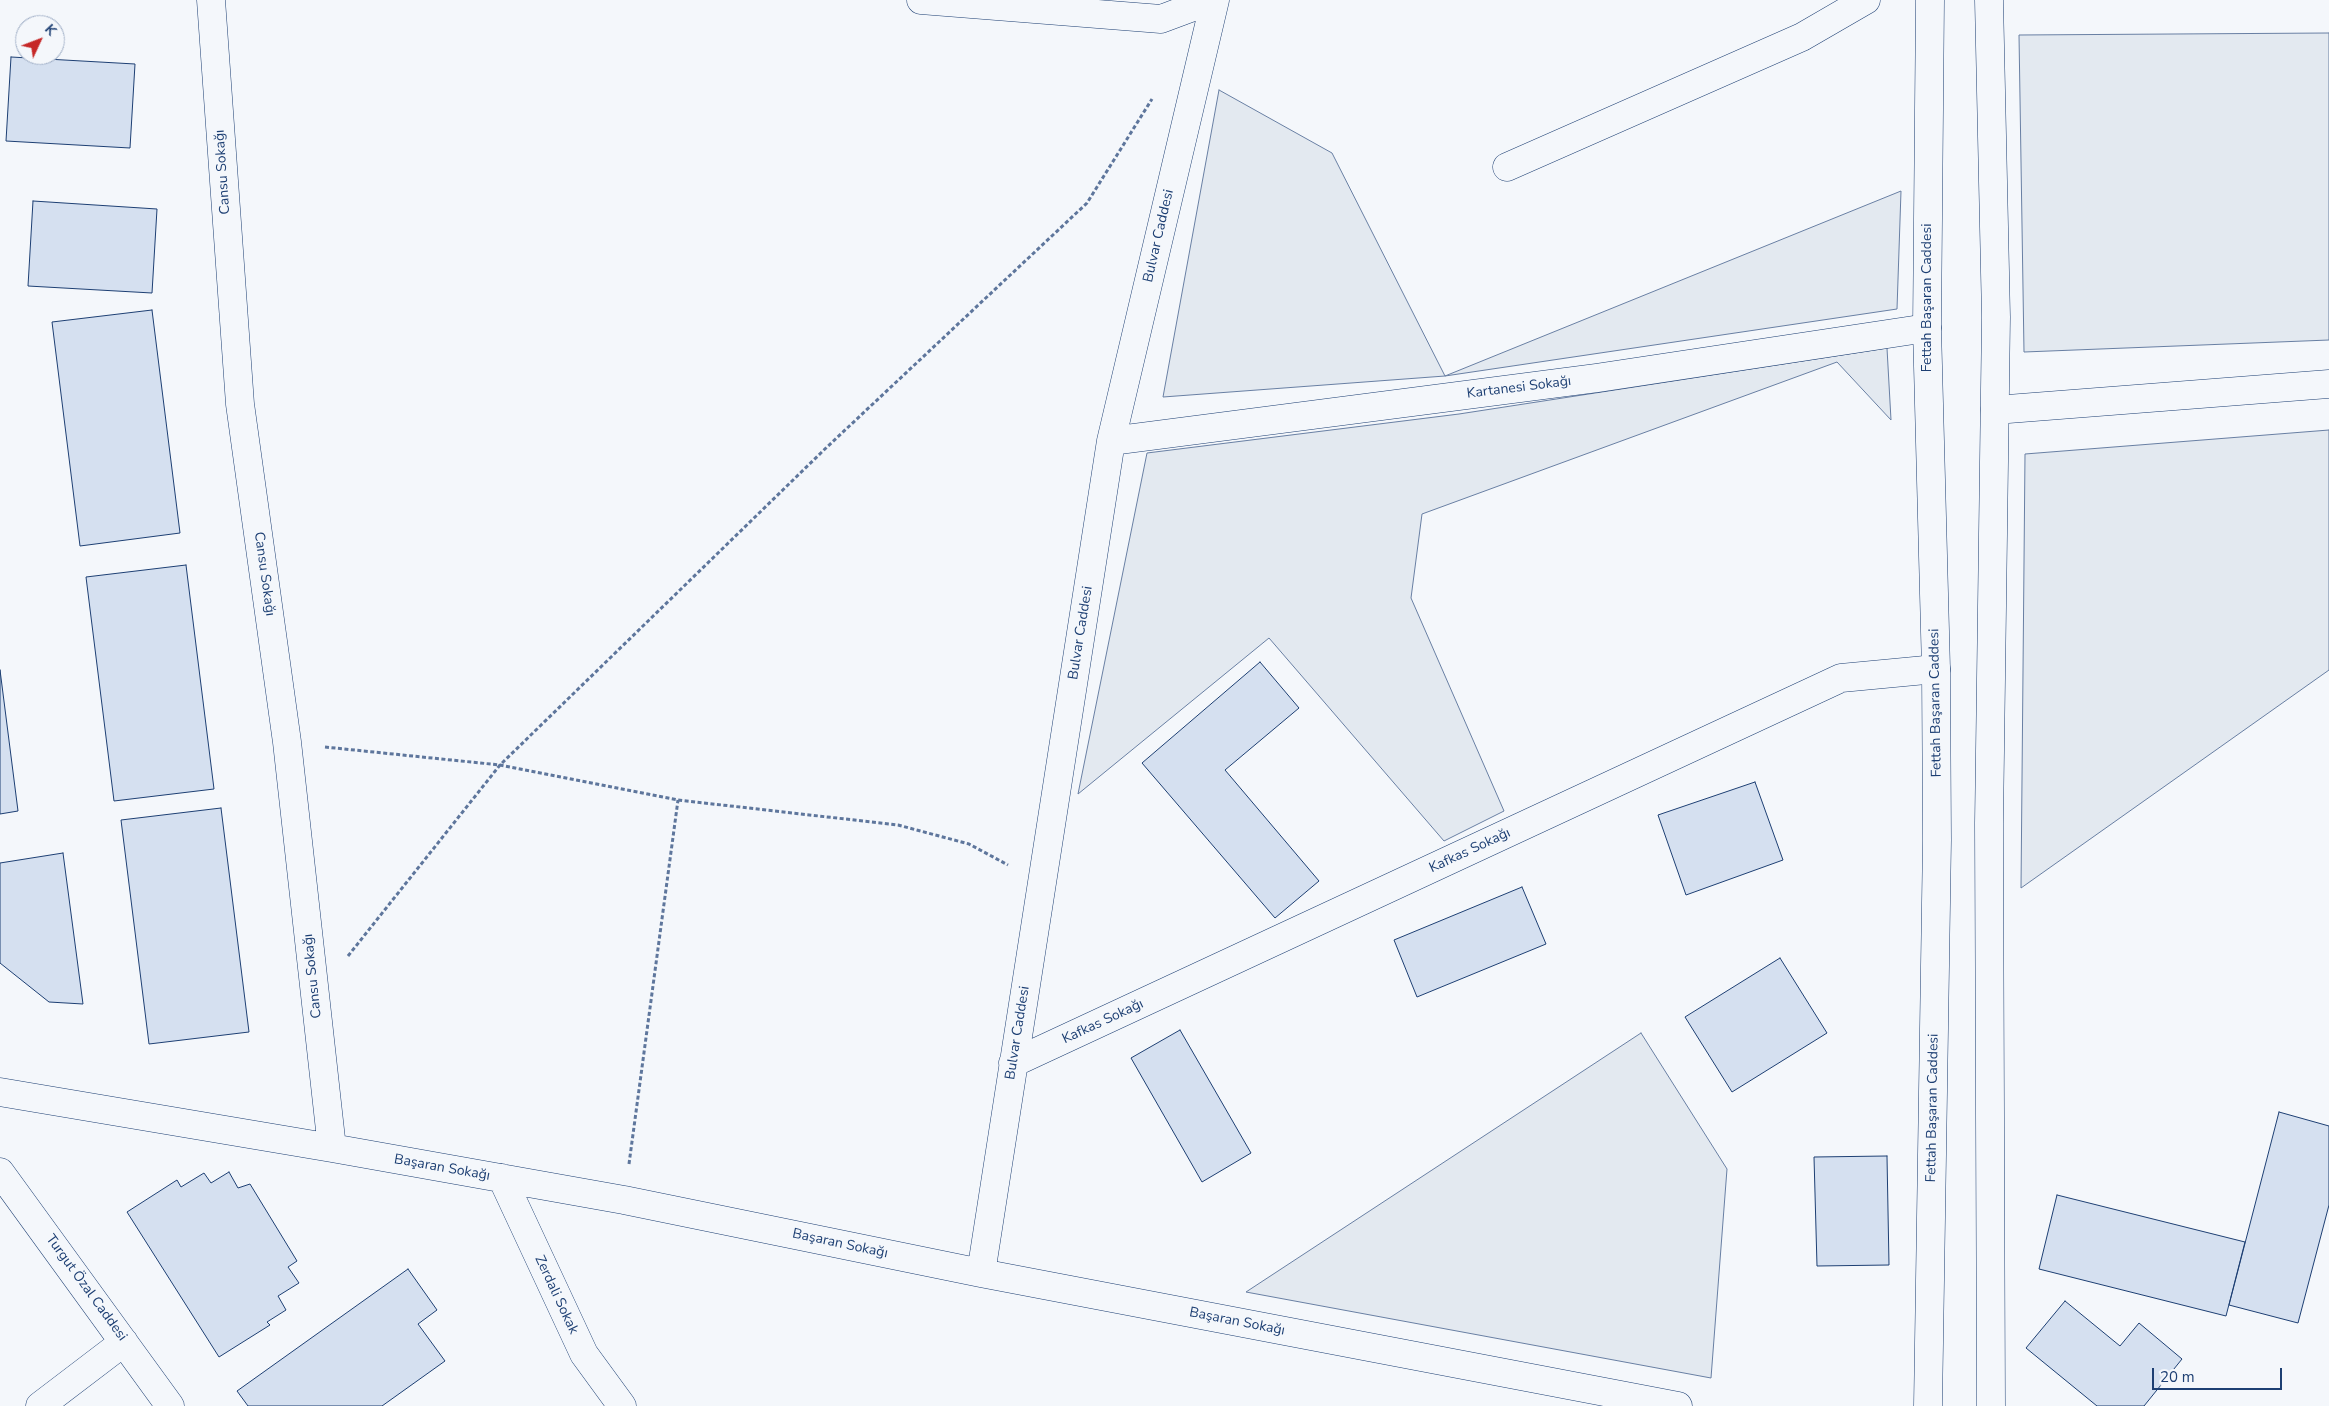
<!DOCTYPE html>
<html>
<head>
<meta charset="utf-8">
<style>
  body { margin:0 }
  #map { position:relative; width:2329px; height:1406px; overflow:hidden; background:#f4f7fb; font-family:"Nunito Sans",sans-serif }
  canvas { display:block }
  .north { position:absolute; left:15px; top:15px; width:50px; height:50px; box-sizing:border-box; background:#f4f7fb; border:1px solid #9eadc5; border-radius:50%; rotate:47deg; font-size:14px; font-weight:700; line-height:20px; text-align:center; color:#1d3f73 }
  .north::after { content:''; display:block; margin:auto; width:18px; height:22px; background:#c62828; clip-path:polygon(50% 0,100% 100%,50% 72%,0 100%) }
  .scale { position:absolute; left:2152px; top:1368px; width:130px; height:22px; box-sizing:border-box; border:2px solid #1d3f73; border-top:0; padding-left:6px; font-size:15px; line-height:18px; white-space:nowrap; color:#1d3f73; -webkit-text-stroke:4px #f4f7fb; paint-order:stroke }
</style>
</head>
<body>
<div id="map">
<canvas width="2329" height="1406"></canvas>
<div class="north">K</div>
<div class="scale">20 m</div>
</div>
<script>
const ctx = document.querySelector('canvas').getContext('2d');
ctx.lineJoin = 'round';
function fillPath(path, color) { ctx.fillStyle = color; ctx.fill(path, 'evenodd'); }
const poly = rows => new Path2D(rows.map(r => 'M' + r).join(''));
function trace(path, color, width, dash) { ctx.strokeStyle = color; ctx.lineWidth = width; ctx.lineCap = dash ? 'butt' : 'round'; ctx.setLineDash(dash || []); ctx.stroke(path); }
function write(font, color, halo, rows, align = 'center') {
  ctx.font = font + ' "Nunito Sans",sans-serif'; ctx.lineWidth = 4; ctx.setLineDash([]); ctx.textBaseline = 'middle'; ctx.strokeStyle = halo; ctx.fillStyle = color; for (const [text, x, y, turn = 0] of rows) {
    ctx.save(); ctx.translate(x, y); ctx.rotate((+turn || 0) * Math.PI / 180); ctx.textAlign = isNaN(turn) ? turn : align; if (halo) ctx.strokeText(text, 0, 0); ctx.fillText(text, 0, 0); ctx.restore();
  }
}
const green = poly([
  [2329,33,2329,340,2024,352,2019,35,2329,33],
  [1219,90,1332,153,1445,376,1901,191,1897,309,1445,376,1163,397,1219,90],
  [1887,348,1891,420,1837,362,1422,514,1411,598,1504,811,1444,841,1269,638,1078,794,1147,453,1459,414,1887,348],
  [2329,430,2329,670,2021,888,2025,454,2329,430],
  [1641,1033,1727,1169,1711,1378,1246,1292,1641,1033]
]);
fillPath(green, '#e3e9f0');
trace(green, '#687fa3', 1);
const building = poly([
  [11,57,135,64,130,148,6,141,11,57],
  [33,201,157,209,152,293,28,286,33,201],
  [152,310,180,533,80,546,52,322,152,310],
  [186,565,214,789,114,801,86,577,186,565],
  [1260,662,1299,708,1225,770,1319,881,1275,918,1142,763,1260,662],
  [0,670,18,811,0,814,0,670],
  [1755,782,1783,860,1686,895,1658,815,1755,782],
  [221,808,249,1032,149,1044,121,820,221,808],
  [63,853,83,1004,49,1002,0,963,0,863,63,853],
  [1522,887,1546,944,1417,997,1394,940,1522,887],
  [1780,958,1827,1033,1732,1092,1685,1017,1780,958],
  [1180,1030,1251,1153,1202,1182,1131,1058,1180,1030],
  [2279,1112,2329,1126,2329,1205,2298,1323,2229,1305,2279,1112],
  [1887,1156,1889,1265,1817,1266,1814,1157,1887,1156],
  [229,1172,238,1188,250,1184,297,1261,288,1267,299,1283,278,1296,286,1310,267,1322,270,1325,219,1357,127,1212,177,1180,181,1187,204,1173,211,1183,229,1172],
  [2057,1195,2245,1242,2226,1316,2039,1269,2057,1195],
  [408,1269,437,1310,418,1324,445,1361,382,1406,248,1406,237,1391,408,1269],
  [2065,1301,2120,1346,2139,1323,2182,1359,2144,1406,2097,1406,2026,1348,2065,1301]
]);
fillPath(building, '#d5e0f0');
trace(building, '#1d3f73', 1);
const minor = poly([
  [211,0,240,404,287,742,332,1148],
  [921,0,1161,19,1212,0],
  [1507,167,1802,37,1866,0],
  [1995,410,2329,384],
  [1111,441,1597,378,1927,328],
  [1013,1063,1841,678,1936,669],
  [0,1092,332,1148,624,1200,981,1273,1678,1406],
  [0,1172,170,1406],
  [502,1178,584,1354,622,1406],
  [981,1273,1111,441,1215,0],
  [40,1406,124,1342]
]);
const major = poly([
  [1989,0,1996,317,1989,823,1991,1406],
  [1928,1406,1937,840,1936,669,1927,328,1930,0]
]);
trace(minor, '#1d3f73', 29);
trace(major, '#1d3f73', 29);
trace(poly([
  [325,747,500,765,678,800,898,825,969,844,1008,865],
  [348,956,500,765,827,447,1087,203,1152,99],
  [629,1164,678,800]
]), '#5e769c', 3, [4, 2.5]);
trace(minor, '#f4f7fb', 28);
trace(major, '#f4f7fb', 28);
write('14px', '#1d3f73', '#f4f7fb', [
  ["Cansu Sokağı",223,172,-94],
  ["Bulvar Caddesi",1159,236,-77],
  ["Fettah Başaran Caddesi",1928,298,-90],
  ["Kartanesi Sokağı",1519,388,-7],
  ["Cansu Sokağı",264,574,82],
  ["Bulvar Caddesi",1081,633,-81],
  ["Fettah Başaran Caddesi",1936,703,-91],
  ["Kafkas Sokağı",1470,851,-25],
  ["Cansu Sokağı",313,976,-96],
  ["Kafkas Sokağı",1103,1022,-25],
  ["Bulvar Caddesi",1018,1033,-81],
  ["Fettah Başaran Caddesi",1933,1108,-89],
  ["Başaran Sokağı",442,1168,10],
  ["Başaran Sokağı",840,1244,12],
  ["Turgut Özal Caddesi",86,1288,54],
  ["Zerdali Sokak",556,1295,65],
  ["Başaran Sokağı",1237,1322,11]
]);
</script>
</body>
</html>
